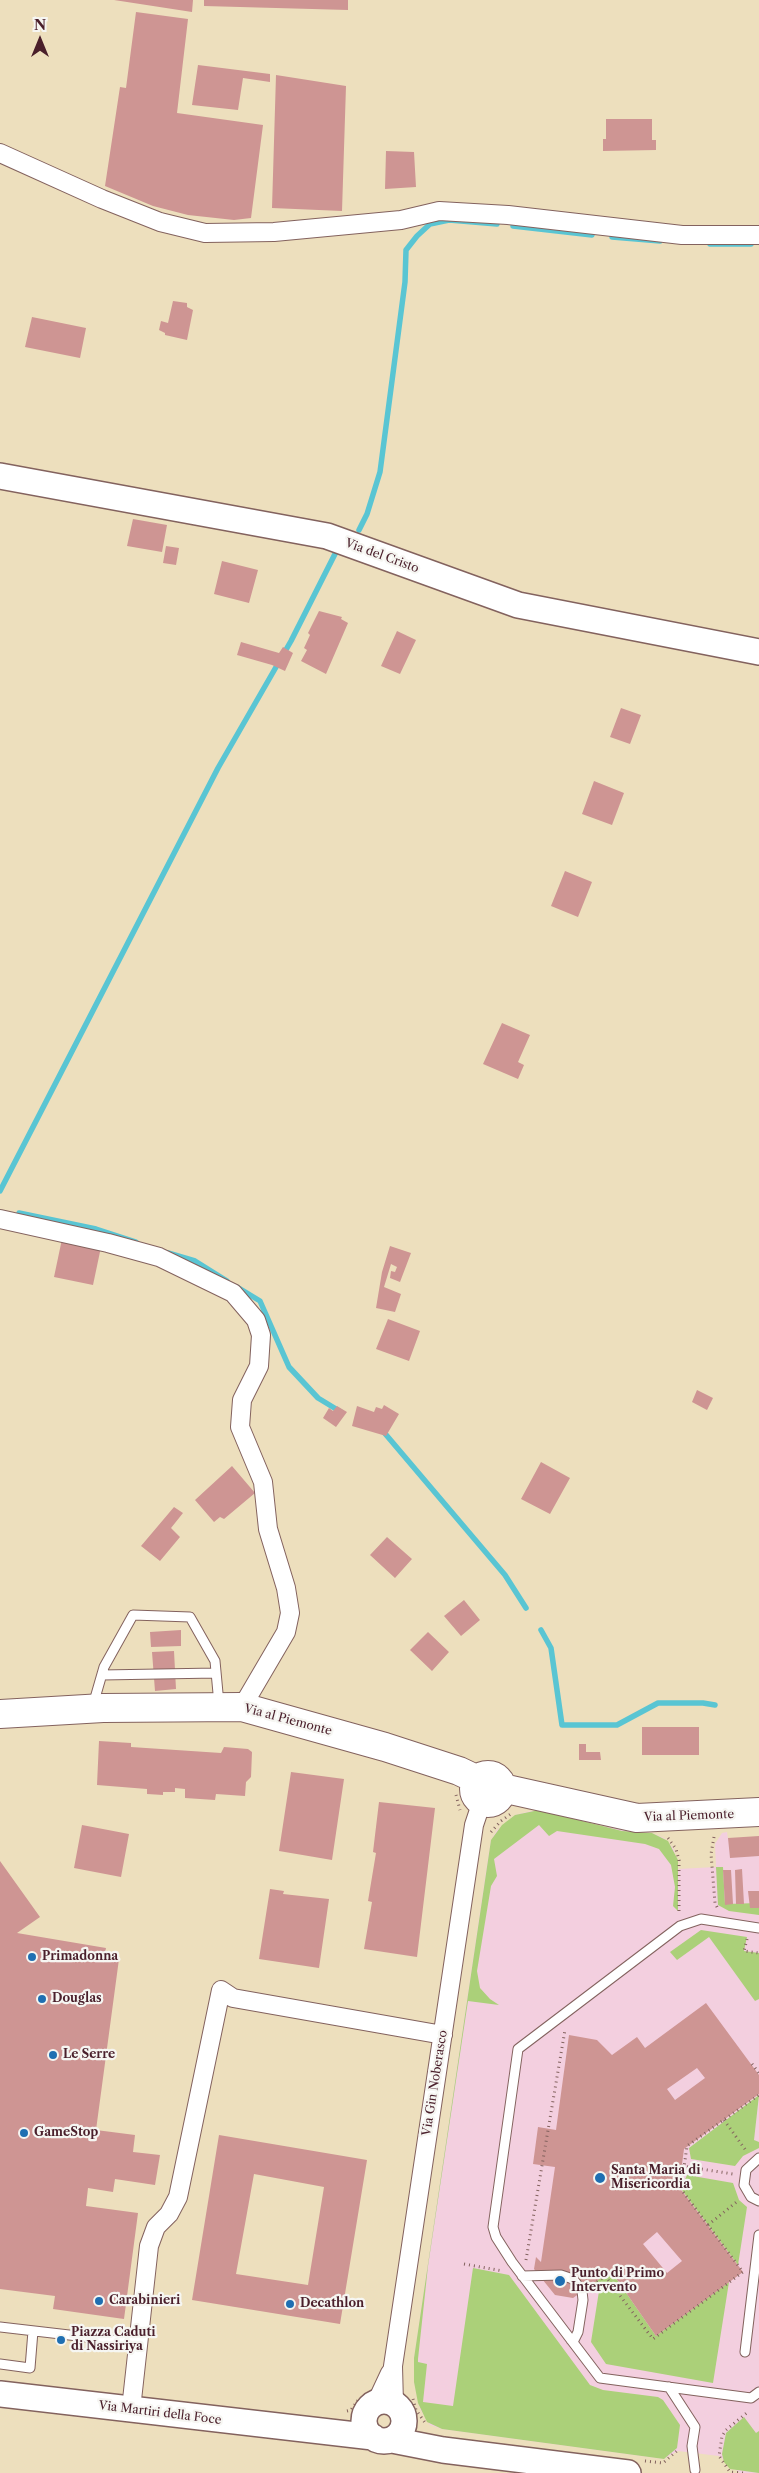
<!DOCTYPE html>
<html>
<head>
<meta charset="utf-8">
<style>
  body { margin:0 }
  #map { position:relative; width:759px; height:2473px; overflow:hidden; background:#eddfbd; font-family:"Libre Caslon Text",serif }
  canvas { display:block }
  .north { position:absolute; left:15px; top:15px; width:50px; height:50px; -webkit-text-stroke:4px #f6f6f2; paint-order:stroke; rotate:0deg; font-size:14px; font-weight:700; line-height:20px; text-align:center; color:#4a1f2b }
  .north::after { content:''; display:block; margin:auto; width:18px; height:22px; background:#4a1f2b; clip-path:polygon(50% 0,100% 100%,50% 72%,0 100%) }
</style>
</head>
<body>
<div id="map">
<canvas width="759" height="2473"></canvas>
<div class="north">N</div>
</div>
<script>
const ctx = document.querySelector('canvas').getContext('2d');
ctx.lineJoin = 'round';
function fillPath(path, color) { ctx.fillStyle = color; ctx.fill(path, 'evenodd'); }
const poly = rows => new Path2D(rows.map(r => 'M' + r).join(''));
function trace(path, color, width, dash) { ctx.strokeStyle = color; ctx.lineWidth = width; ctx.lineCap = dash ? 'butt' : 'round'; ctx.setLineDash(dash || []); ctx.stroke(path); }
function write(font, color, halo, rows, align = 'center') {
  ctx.font = font + ' "Libre Caslon Text",serif'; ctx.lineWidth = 4.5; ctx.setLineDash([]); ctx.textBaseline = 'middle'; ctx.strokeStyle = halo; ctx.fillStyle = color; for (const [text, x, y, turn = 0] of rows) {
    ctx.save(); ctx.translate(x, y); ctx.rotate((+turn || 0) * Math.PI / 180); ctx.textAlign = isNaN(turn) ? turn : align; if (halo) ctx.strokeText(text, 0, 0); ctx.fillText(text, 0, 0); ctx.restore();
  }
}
fillPath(poly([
  [531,1811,547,1811,601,1826,652,1833,664,1838,674,1849,678,1869,716,1867,715,1844,722,1833,727,1832,728,1839,759,1837,759,2473,740,2473,719,2456,678,2451,664,2459,442,2429,430,2425,420,2409,414,2382,414,2358,488,1858,491,1840,497,1830,515,1815]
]), '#f3cfdf');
fillPath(poly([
  [539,1810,622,1831,652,1833,668,1841,678,1860,678,1911,673,1906,675,1887,671,1865,659,1849,645,1844,557,1831,549,1836,539,1825,494,1859,497,1876,491,1886,477,1971,480,1988,490,1999,499,2005,468,2001,428,2266,418,2359,418,2362,427,2364,423,2402,453,2406,473,2268,509,2275,590,2385,603,2390,658,2397,663,2400,680,2425,677,2448,664,2459,442,2429,427,2422,418,2403,414,2382,414,2358,491,1840,502,1825,515,1815],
  [716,1867,723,1867,725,1904,759,1903,759,1915,729,1911,718,1905],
  [701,1930,747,1937,744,1951,759,1953,759,1999,755,2001,709,1937,677,1960,670,1952],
  [759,2095,754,2140,759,2142,759,2148,743,2156,735,2166,691,2159,689,2148],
  [687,2175,733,2183,739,2200,747,2207,738,2265,681,2189],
  [611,2271,656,2336,729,2282,713,2383,606,2364,591,2342,599,2291,594,2282],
  [744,2417,756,2433,759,2431,759,2473,730,2469,724,2462,722,2454,726,2433]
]), '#abd079');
trace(poly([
  [513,226,592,235],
  [612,237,660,241],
  [710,244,751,244],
  [359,530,367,514,380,472,405,282,406,250,417,236,430,224,449,220,497,224],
  [0,1191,218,768,291,641,337,550,340,550],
  [19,1213,96,1229,136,1242],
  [168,1253,195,1261,227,1281],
  [237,1287,260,1301,289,1367,318,1398,341,1412],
  [382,1430,505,1575,526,1608],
  [541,1630,551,1648,562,1725,617,1725,658,1703,703,1703,715,1705]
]), '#59c5d3', 5.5);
fillPath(poly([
  [114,0,193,0,192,12],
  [204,0,348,0,348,10,204,6],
  [136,12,188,19,177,113,263,125,251,218,234,220,188,215,153,206,105,186,120,87,126,88],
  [198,65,270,74,270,82,243,78,238,110,192,105],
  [276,75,346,86,342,211,272,208],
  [606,119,652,119,652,140,656,140,656,150,603,151,603,139,606,139],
  [386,151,414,152,416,187,385,189],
  [173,301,187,303,187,307,193,310,187,340,165,335,165,333,159,330,161,321,168,323],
  [32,317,86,328,80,358,25,347],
  [133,519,167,525,162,552,127,546],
  [166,546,179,548,176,565,163,563],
  [222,561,258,570,249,603,214,594],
  [319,611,342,617,341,619,348,623,326,674,301,661,307,650,304,648,310,635,308,633],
  [397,631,416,640,400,674,381,666],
  [241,642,279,653,283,647,293,653,285,671,272,665,237,655],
  [621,708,641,715,630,744,610,737],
  [594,781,624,793,612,825,582,814],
  [565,871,592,882,578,917,551,906],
  [502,1023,530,1035,518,1062,524,1065,518,1079,483,1064],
  [62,1239,101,1247,93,1285,54,1277],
  [390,1246,411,1253,400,1282,390,1278,391,1271,395,1272,397,1267,391,1264,384,1287,401,1294,395,1312,376,1308,382,1272],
  [388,1319,420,1331,409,1361,376,1349],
  [697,1390,713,1398,707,1410,692,1402],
  [384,1405,399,1414,386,1436,352,1426,357,1406,374,1412,376,1407,382,1409],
  [337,1406,347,1412,336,1427,323,1418,329,1408,333,1411],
  [541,1462,570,1478,550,1514,521,1499],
  [232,1466,255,1493,224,1519,220,1517,214,1522,195,1500],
  [174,1507,183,1513,171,1528,180,1537,160,1561,141,1546],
  [387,1537,412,1559,395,1578,370,1555],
  [464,1600,480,1620,461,1636,444,1616],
  [181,1630,181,1646,151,1647,150,1632],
  [428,1632,449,1652,432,1671,410,1650],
  [174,1651,176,1689,155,1691,152,1652],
  [642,1727,699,1727,699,1755,642,1755],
  [99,1741,131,1743,131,1747,221,1753,224,1747,248,1749,252,1752,251,1777,246,1782,245,1796,216,1794,215,1800,185,1798,185,1789,175,1788,175,1792,163,1792,163,1795,147,1794,147,1789,97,1785],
  [579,1744,586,1744,586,1752,600,1752,601,1760,579,1760],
  [291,1772,344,1779,332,1860,279,1851],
  [379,1802,435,1808,417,1957,364,1949,372,1902,368,1901,376,1853,373,1852],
  [82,1825,129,1834,121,1877,74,1868],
  [759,1836,759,1856,730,1858,728,1838],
  [0,1861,40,1917,17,1933,106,1948,104,1958,119,1959,96,2130,135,2135,133,2152,160,2155,155,2185,115,2179,113,2192,88,2188,86,2206,138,2213,124,2319,53,2309,55,2296,0,2289],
  [742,1869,744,1904,736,1904,735,1870],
  [723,1870,731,1870,733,1904,725,1905],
  [270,1889,284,1891,283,1894,329,1899,319,1968,259,1959],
  [748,1891,759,1891,759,1908,750,1908],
  [706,2003,759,2075,759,2094,684,2149,679,2187,743,2272,656,2336,611,2271,573,2298,555,2295,534,2269,536,2257,541,2262,555,2167,533,2164,538,2127,556,2130,569,2035,597,2040,612,2055,637,2037,645,2048],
  [697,2068,705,2078,675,2100,667,2089],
  [657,2232,682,2261,667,2273,643,2244],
  [219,2135,367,2160,340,2324,192,2300],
  [254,2174,324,2187,308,2285,236,2274]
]), '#ce9593');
const lane = poly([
  [102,1675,216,1673],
  [93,1705,104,1667,133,1615,190,1617,215,1661,219,1704],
  [759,1928,701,1919,680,1926,518,2049,493,2227,496,2237,512,2262,600,2378,751,2398,759,2392],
  [759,2158,746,2170,744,2185,751,2197,759,2201],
  [522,2276,561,2275,573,2279,582,2291,583,2300,578,2332,574,2340,571,2340],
  [0,2327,138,2343],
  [745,2352,759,2235],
  [0,2364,30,2368,33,2331],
  [669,2387,695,2427,692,2446,695,2470]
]);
const street = poly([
  [0,153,102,199,160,222,205,233,274,232,401,220,439,211,508,215,682,235,759,235],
  [0,1219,108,1243,159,1257,233,1293,256,1320,261,1335,259,1366,242,1400,240,1427,263,1482,268,1529,286,1588,290,1613,286,1632,242,1707],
  [376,2403,390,2373],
  [394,2404,393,2366,474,1825,482,1801],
  [131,2409,149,2246,156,2227,169,2214,178,2197,221,1990,233,1998,443,2035]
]);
const secondary = poly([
  [0,476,327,536,518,605,759,652],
  [0,2394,373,2437],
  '364 2421a20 20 0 1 1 40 0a20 20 0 1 1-40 0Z',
  [392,2440,443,2450,628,2473]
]);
const primary = poly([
  [0,1714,103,1708,242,1707,385,1747,459,1771,478,1780],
  '474 1789a14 14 0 1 1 28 0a14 14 0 1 1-28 0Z',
  [502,1788,637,1818,759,1812]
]);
trace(lane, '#83625e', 11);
trace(street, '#83625e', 20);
trace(secondary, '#83625e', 28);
trace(primary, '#83625e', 30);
trace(poly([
  [456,1795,460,1810],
  [491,1832,501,1821,512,1813],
  [714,1837,711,1854,715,1903,718,1909],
  [668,1838,676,1849,679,1860,679,1914],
  [747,1939,744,1951,759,1953],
  [752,2064,759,2073],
  [724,2120,747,2152],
  [682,2166,733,2174],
  [708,2225,739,2200],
  [526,2260,565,2030],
  [464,2264,503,2271],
  [593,2285,605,2276,653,2339,743,2272,681,2189,687,2146,759,2095],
  [413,2399,416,2410,426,2424],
  [347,2411,351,2410,358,2400],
  [645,2461,663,2463,678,2450],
  [743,2473,730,2472,719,2456,722,2436,726,2430,749,2411]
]), '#83625e', 3, [1, 4]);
trace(lane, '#fff', 9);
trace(street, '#fff', 18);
trace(secondary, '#fff', 25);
trace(primary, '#fff', 28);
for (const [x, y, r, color] of [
  [32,1957,5,"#1f6fb2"],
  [42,1999,5,"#1f6fb2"],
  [53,2055,5,"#1f6fb2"],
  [24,2133,5,"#1f6fb2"],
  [600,2178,6,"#1f6fb2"],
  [560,2281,6,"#1f6fb2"],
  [99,2301,5,"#1f6fb2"],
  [290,2304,5,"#1f6fb2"],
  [61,2340,5,"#1f6fb2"]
]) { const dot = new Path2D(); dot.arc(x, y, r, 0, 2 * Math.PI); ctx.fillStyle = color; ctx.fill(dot); trace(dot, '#f6f6f2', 2); }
write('12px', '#4a1f2b', '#f6f6f2', [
  ["Via del Cristo",382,556,20],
  ["Via al Piemonte",288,1720,15],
  ["Via al Piemonte",689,1816,-2],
  ["Via Gin Noberasco",435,2083,-81],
  ["Via Martiri della Foce",160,2413,7]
]);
write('bold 12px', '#4a1f2b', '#f6f6f2', [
  ["Primadonna",42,1957],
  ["Douglas",52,1999],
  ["Le Serre",63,2055],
  ["GameStop",34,2133],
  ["Santa Maria di",611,2171],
  ["Misericordia",611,2185],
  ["Punto di Primo",571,2274],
  ["Intervento",571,2288],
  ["Carabinieri",109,2301],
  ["Decathlon",300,2304],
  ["Piazza Caduti",71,2333],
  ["di Nassiriya",71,2347]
], 'left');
</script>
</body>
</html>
